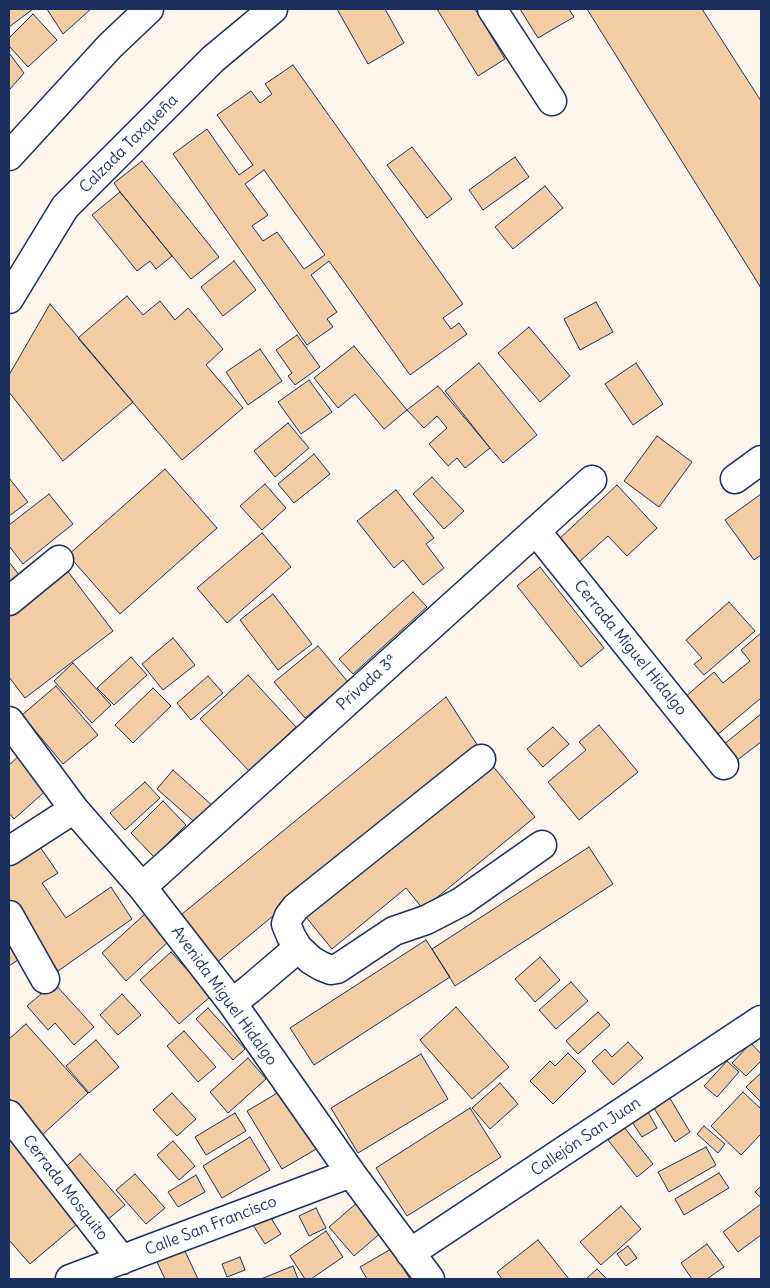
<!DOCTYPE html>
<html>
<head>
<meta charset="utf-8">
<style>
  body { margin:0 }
  #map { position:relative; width:770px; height:1288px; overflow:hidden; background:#fcf5ec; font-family:Delius,sans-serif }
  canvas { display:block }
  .frame { position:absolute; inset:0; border:10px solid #1b2f5e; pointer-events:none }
</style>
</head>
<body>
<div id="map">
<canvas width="770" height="1288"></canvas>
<div class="frame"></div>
</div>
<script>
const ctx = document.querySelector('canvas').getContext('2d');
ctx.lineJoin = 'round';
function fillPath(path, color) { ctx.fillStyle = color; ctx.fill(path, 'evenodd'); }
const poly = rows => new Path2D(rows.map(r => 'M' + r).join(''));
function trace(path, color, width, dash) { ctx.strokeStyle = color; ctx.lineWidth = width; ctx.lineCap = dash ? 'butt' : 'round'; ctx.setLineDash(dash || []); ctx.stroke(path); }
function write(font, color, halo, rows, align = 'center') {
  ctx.font = font + ' Delius,sans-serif'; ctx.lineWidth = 4; ctx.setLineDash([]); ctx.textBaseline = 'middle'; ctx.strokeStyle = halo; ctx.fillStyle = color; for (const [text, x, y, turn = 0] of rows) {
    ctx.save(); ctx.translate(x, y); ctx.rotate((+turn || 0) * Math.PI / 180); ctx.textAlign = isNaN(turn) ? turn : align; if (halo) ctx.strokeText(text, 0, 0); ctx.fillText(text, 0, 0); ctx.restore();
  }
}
const building = poly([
  [9,9,33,9,9,27,9,9],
  [47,9,91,9,63,34,47,9],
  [337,9,385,9,404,43,368,64,337,9],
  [437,9,475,9,505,59,478,76,437,9],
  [520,9,569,9,574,17,538,38,520,9],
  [587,9,702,9,761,101,761,288,587,9],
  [33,14,57,40,28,67,9,46,9,38,33,14],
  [9,53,24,73,9,90,9,53],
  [293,65,463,304,443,318,451,329,459,323,467,334,410,375,329,261,311,275,337,312,327,319,333,327,307,345,173,154,207,129,239,175,253,165,217,115,251,91,260,103,272,94,265,84,293,65],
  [264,170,325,255,304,269,277,232,263,241,252,226,268,215,245,184,264,170],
  [412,147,452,199,427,218,387,165,412,147],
  [515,157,529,177,483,210,469,190,515,157],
  [142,161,219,257,191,279,120,192,114,183,142,161],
  [545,186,563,208,513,249,495,227,545,186],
  [120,192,172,256,156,269,150,261,137,271,92,215,120,192],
  [234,261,256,290,223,316,201,287,234,261],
  [127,296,143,315,160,301,175,320,188,308,223,349,206,365,243,408,182,460,78,338,127,296],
  [596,302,613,332,580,350,564,319,596,302],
  [50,304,133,402,63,461,9,392,9,375,50,304],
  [529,327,570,376,540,402,498,353,529,327],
  [297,335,320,367,295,385,288,376,292,373,276,350,297,335],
  [354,346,407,410,384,429,355,394,338,408,314,378,354,346],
  [260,349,282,381,248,405,226,372,260,349],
  [479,363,537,435,503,463,490,448,445,391,479,363],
  [636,363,663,404,633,425,605,384,636,363],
  [309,380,332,412,301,434,278,402,309,380],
  [438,386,490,448,465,468,457,458,448,466,429,444,447,428,437,416,424,428,407,410,438,386],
  [288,423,309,448,275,477,254,451,288,423],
  [657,436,692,462,659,507,624,481,657,436],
  [314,454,330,474,294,503,278,484,314,454],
  [165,469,217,528,120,614,68,555,165,469],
  [432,477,464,511,444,529,413,494,432,477],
  [9,478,28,502,9,516,9,478],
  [265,484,286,508,262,530,240,506,265,484],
  [617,485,657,528,627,556,608,536,579,562,558,540,617,485],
  [396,490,434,538,426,544,444,568,423,585,403,560,394,568,357,521,396,490],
  [49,494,73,524,23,564,9,546,9,525,49,494],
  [761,494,761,555,754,560,725,520,761,494],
  [262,533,291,567,227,623,197,588,262,533],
  [9,562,20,576,9,585,9,562],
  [540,567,604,648,581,667,517,586,540,567],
  [66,569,113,631,25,698,9,677,9,612,66,569],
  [413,592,427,607,353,674,339,659,413,592],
  [273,594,312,644,278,670,240,620,273,594],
  [729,602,755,631,704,675,694,664,702,658,686,640,729,602],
  [761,633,761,698,717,735,685,697,714,672,723,683,750,661,741,650,761,633],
  [173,638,195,665,163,690,142,664,173,638],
  [318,646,348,682,305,718,274,682,318,646],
  [131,657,147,675,114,705,97,688,131,657],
  [73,663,111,705,92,723,54,681,73,663],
  [248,675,296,727,249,771,200,719,248,675],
  [208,676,223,693,191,720,177,703,208,676],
  [56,686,98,735,63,764,22,715,56,686],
  [153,688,171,706,133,743,115,725,153,688],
  [446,697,478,746,215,964,176,919,446,697],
  [761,714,761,742,736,761,723,745,761,714],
  [599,725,638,772,579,820,548,782,586,750,579,742,599,725],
  [553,727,569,744,543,767,527,749,553,727],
  [20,755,50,787,14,819,9,813,9,765,20,755],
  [491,764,535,817,423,909,406,888,332,949,306,917,491,764],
  [173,770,215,808,199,826,157,789,173,770],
  [145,782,160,798,125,830,110,813,145,782],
  [163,801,186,825,154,857,131,833,163,801],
  [38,844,58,873,42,883,66,918,111,887,132,919,58,971,9,899,9,863,38,844],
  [589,847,613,884,455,986,432,949,589,847],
  [145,914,169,941,126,981,102,953,145,914],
  [9,930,27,954,9,966,9,930],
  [426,940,450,977,314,1065,290,1028,426,940],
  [171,952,211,996,179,1024,140,980,171,952],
  [540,957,560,980,535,1002,515,979,540,957],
  [571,982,588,1001,556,1029,539,1010,571,982],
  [54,983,94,1027,74,1045,55,1023,48,1030,27,1006,54,983],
  [122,994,141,1015,118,1035,100,1015,122,994],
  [456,1007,509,1067,472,1099,420,1040,456,1007],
  [208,1008,245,1049,233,1060,196,1019,208,1008],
  [598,1012,610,1025,578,1054,566,1041,598,1012],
  [26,1024,88,1093,42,1135,9,1098,9,1039,26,1024],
  [184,1031,216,1067,198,1082,167,1046,184,1031],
  [96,1040,119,1067,89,1093,66,1066,96,1040],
  [628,1042,643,1058,613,1085,592,1061,605,1049,612,1057,628,1042],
  [751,1043,761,1054,761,1061,746,1076,732,1063,751,1043],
  [568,1053,586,1071,553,1104,530,1081,550,1061,555,1066,568,1053],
  [421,1054,448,1099,358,1153,331,1108,421,1054],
  [248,1058,266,1079,228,1113,210,1092,248,1058],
  [727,1061,739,1072,717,1097,704,1086,727,1061],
  [761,1073,761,1102,746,1087,761,1073],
  [500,1083,518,1104,490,1129,472,1108,500,1083],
  [284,1089,318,1148,282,1169,247,1111,284,1089],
  [743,1092,761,1109,761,1134,741,1155,711,1126,743,1092],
  [172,1093,196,1119,177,1136,153,1110,172,1093],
  [668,1095,690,1132,675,1142,652,1105,668,1095],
  [470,1108,501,1157,407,1216,376,1168,470,1108],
  [648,1112,657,1128,642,1137,632,1122,648,1112],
  [235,1113,246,1131,206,1155,195,1137,235,1113],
  [704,1126,725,1144,718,1153,697,1134,704,1126],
  [624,1127,653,1164,637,1177,608,1140,624,1127],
  [11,1135,83,1219,30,1264,9,1240,9,1138,11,1135],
  [250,1137,270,1170,222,1198,203,1166,250,1137],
  [173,1141,195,1166,179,1180,157,1155,173,1141],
  [706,1147,716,1165,669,1192,658,1172,706,1147],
  [80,1154,125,1205,106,1221,61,1171,80,1154],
  [719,1173,729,1188,684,1215,675,1199,719,1173],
  [135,1174,165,1208,146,1224,116,1190,135,1174],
  [196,1175,205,1192,178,1207,168,1192,196,1175],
  [761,1186,761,1198,755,1192,761,1186],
  [358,1202,383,1231,354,1256,329,1227,358,1202],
  [761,1204,761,1235,738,1252,723,1232,761,1204],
  [621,1206,641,1229,601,1265,580,1242,621,1206],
  [316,1208,326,1228,309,1236,299,1216,316,1208],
  [269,1215,281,1234,265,1244,253,1225,269,1215],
  [326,1231,343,1257,311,1279,305,1279,290,1256,326,1231],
  [538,1240,569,1279,502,1279,497,1272,538,1240],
  [707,1244,724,1267,707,1279,692,1279,681,1263,707,1244],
  [628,1246,637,1258,626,1266,617,1254,628,1246],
  [184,1249,198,1279,165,1279,157,1262,184,1249],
  [391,1249,410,1279,367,1279,360,1267,391,1249],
  [240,1257,245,1270,227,1277,222,1264,240,1257],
  [293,1266,298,1279,261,1279,293,1266],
  [597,1269,607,1279,586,1279,597,1269]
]);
fillPath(building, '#f2cca2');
trace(building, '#1b2f5e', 1);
const minor = poly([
  [492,9,552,101],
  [735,479,761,460],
  [536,531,724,765],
  [9,601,59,560],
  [9,721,74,809,142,887,232,1003,351,1173,430,1279],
  [481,759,296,907,289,916,286,924,291,936,298,948,311,960,321,966,331,970,337,969,394,931,426,920,461,902,542,845],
  [9,851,74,809],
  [142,887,592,480],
  [9,915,45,979],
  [232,1003,250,989,298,948],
  [9,1115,122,1260],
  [410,1253,761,1020],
  [70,1279,351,1173]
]);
const major = poly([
  [9,156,110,46,149,9],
  [9,299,65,207,213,59,273,9]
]);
trace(minor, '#1b2f5e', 31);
trace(major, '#1b2f5e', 31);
trace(minor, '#fff', 28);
trace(major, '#fff', 28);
write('16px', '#1b2f5e', '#fff', [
  ["Calzada Taxqueña",129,144,-45],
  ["Cerrada Miguel Hidalgo",630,648,51],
  ["Privada 3ª",367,683,-42],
  ["Avenida Miguel Hidalgo",224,996,54],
  ["Callejón San Juan",586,1137,-34],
  ["Cerrada Mosquito",65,1188,52],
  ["Calle San Francisco",211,1226,-21]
]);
</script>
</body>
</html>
